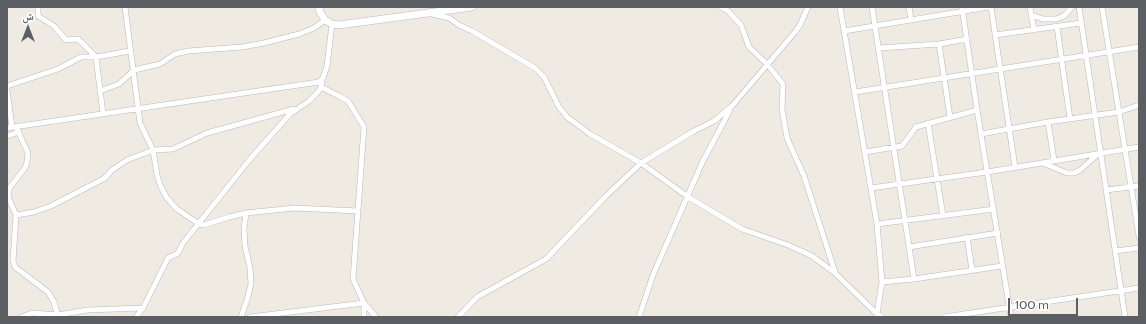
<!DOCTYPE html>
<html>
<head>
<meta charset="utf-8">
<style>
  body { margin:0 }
  #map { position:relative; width:1146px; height:324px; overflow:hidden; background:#efebe2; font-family:Cabin,"Noto Naskh Arabic",sans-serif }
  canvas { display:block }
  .frame { position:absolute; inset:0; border:8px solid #5b5f64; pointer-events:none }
  .north { position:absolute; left:8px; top:8px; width:40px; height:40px; -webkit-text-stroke:3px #fff; paint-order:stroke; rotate:0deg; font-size:11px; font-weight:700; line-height:16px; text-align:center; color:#5b5f64 }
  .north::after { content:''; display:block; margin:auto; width:14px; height:18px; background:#5b5f64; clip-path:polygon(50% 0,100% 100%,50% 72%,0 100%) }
  .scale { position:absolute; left:1008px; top:298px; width:70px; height:18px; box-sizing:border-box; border:2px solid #5b5f64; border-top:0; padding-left:5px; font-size:12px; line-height:14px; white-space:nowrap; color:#5b5f64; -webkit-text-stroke:3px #fff; paint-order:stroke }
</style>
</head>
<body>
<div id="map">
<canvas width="1146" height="324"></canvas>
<div class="frame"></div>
<div class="north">ش</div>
<div class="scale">100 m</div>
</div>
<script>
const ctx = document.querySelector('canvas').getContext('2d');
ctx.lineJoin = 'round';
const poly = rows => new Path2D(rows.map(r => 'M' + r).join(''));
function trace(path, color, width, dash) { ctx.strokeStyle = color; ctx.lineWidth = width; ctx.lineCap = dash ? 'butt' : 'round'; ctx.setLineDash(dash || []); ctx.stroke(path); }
const street = poly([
  [38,7,38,16,54,26,66,40,78,39,96,57,103,114],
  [125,7,140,123,153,150,157,175,161,187,167,198,177,209,199,224,204,225,229,217,246,213,294,208,358,211],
  [721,7,728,11,741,25,749,47,767,64,783,84,782,109,787,138,804,176,835,272],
  [840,7,877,224,882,282,877,314],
  [872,7,914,279],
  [909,7,911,20],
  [962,7,977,110,1011,317],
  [991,7,1015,167],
  [1030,7,1034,30],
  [1079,7,1125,317],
  [1102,7,1139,236],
  [432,14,449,18,459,25,472,31,535,68,544,77,559,107,567,117,590,134,641,163,688,197,742,229,788,245,812,256,835,273,877,314,882,317],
  [1031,15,1043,19,1056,19,1064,16,1072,7],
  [1057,27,1070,119],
  [844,31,989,7],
  [995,35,1081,23],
  [939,44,950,117],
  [879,48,939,44,967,39],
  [7,86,58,69,81,57,96,57,130,51],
  [321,87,339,96,348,101,364,127,353,279,364,303,364,317],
  [7,90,12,127],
  [100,91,119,84,134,70,160,64,175,54,188,51,242,47,264,43,299,34,314,28,325,20],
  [855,92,1139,47],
  [1048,122,1054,160],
  [928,123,943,216],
  [16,127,28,153,27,162,25,168,10,187,8,192,9,199,16,215,13,261,15,267,48,292,54,302,58,317],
  [7,128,319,82,323,78,327,66,332,24],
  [981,134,1048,122,1119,112,1139,105],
  [7,136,19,132],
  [865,152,902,146,916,127,977,110],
  [1043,163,1067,173,1074,173,1080,170,1098,154],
  [871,188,987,172,1139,147],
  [1106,190,1139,186],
  [16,215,34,212,51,206,105,178,112,170,127,160,153,150,173,149,207,133,294,109],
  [877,224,994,209],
  [967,237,972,270],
  [909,247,998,233],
  [1115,251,1139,248],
  [882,282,914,279,1002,266],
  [21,317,32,313,58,315,87,310,143,308],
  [136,317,143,308,168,258,178,253,183,243,250,159,290,114,309,101,318,92,321,87,322,81],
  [241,317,247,300,251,284,250,268,245,246,244,229,246,213],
  [250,317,364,303,376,317],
  [458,317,477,297,546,259,607,195,641,163,694,131,714,121,732,106,795,32,800,25,808,7],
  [639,317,653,275,702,163,730,110],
  [944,317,1139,288]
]);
const secondary = poly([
  [319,7,320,12,325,20,332,24,339,25,472,7]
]);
trace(street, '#b5b9be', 6);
trace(secondary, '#b6bac0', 8);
trace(street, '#fff', 5);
trace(secondary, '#fff', 7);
</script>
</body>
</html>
